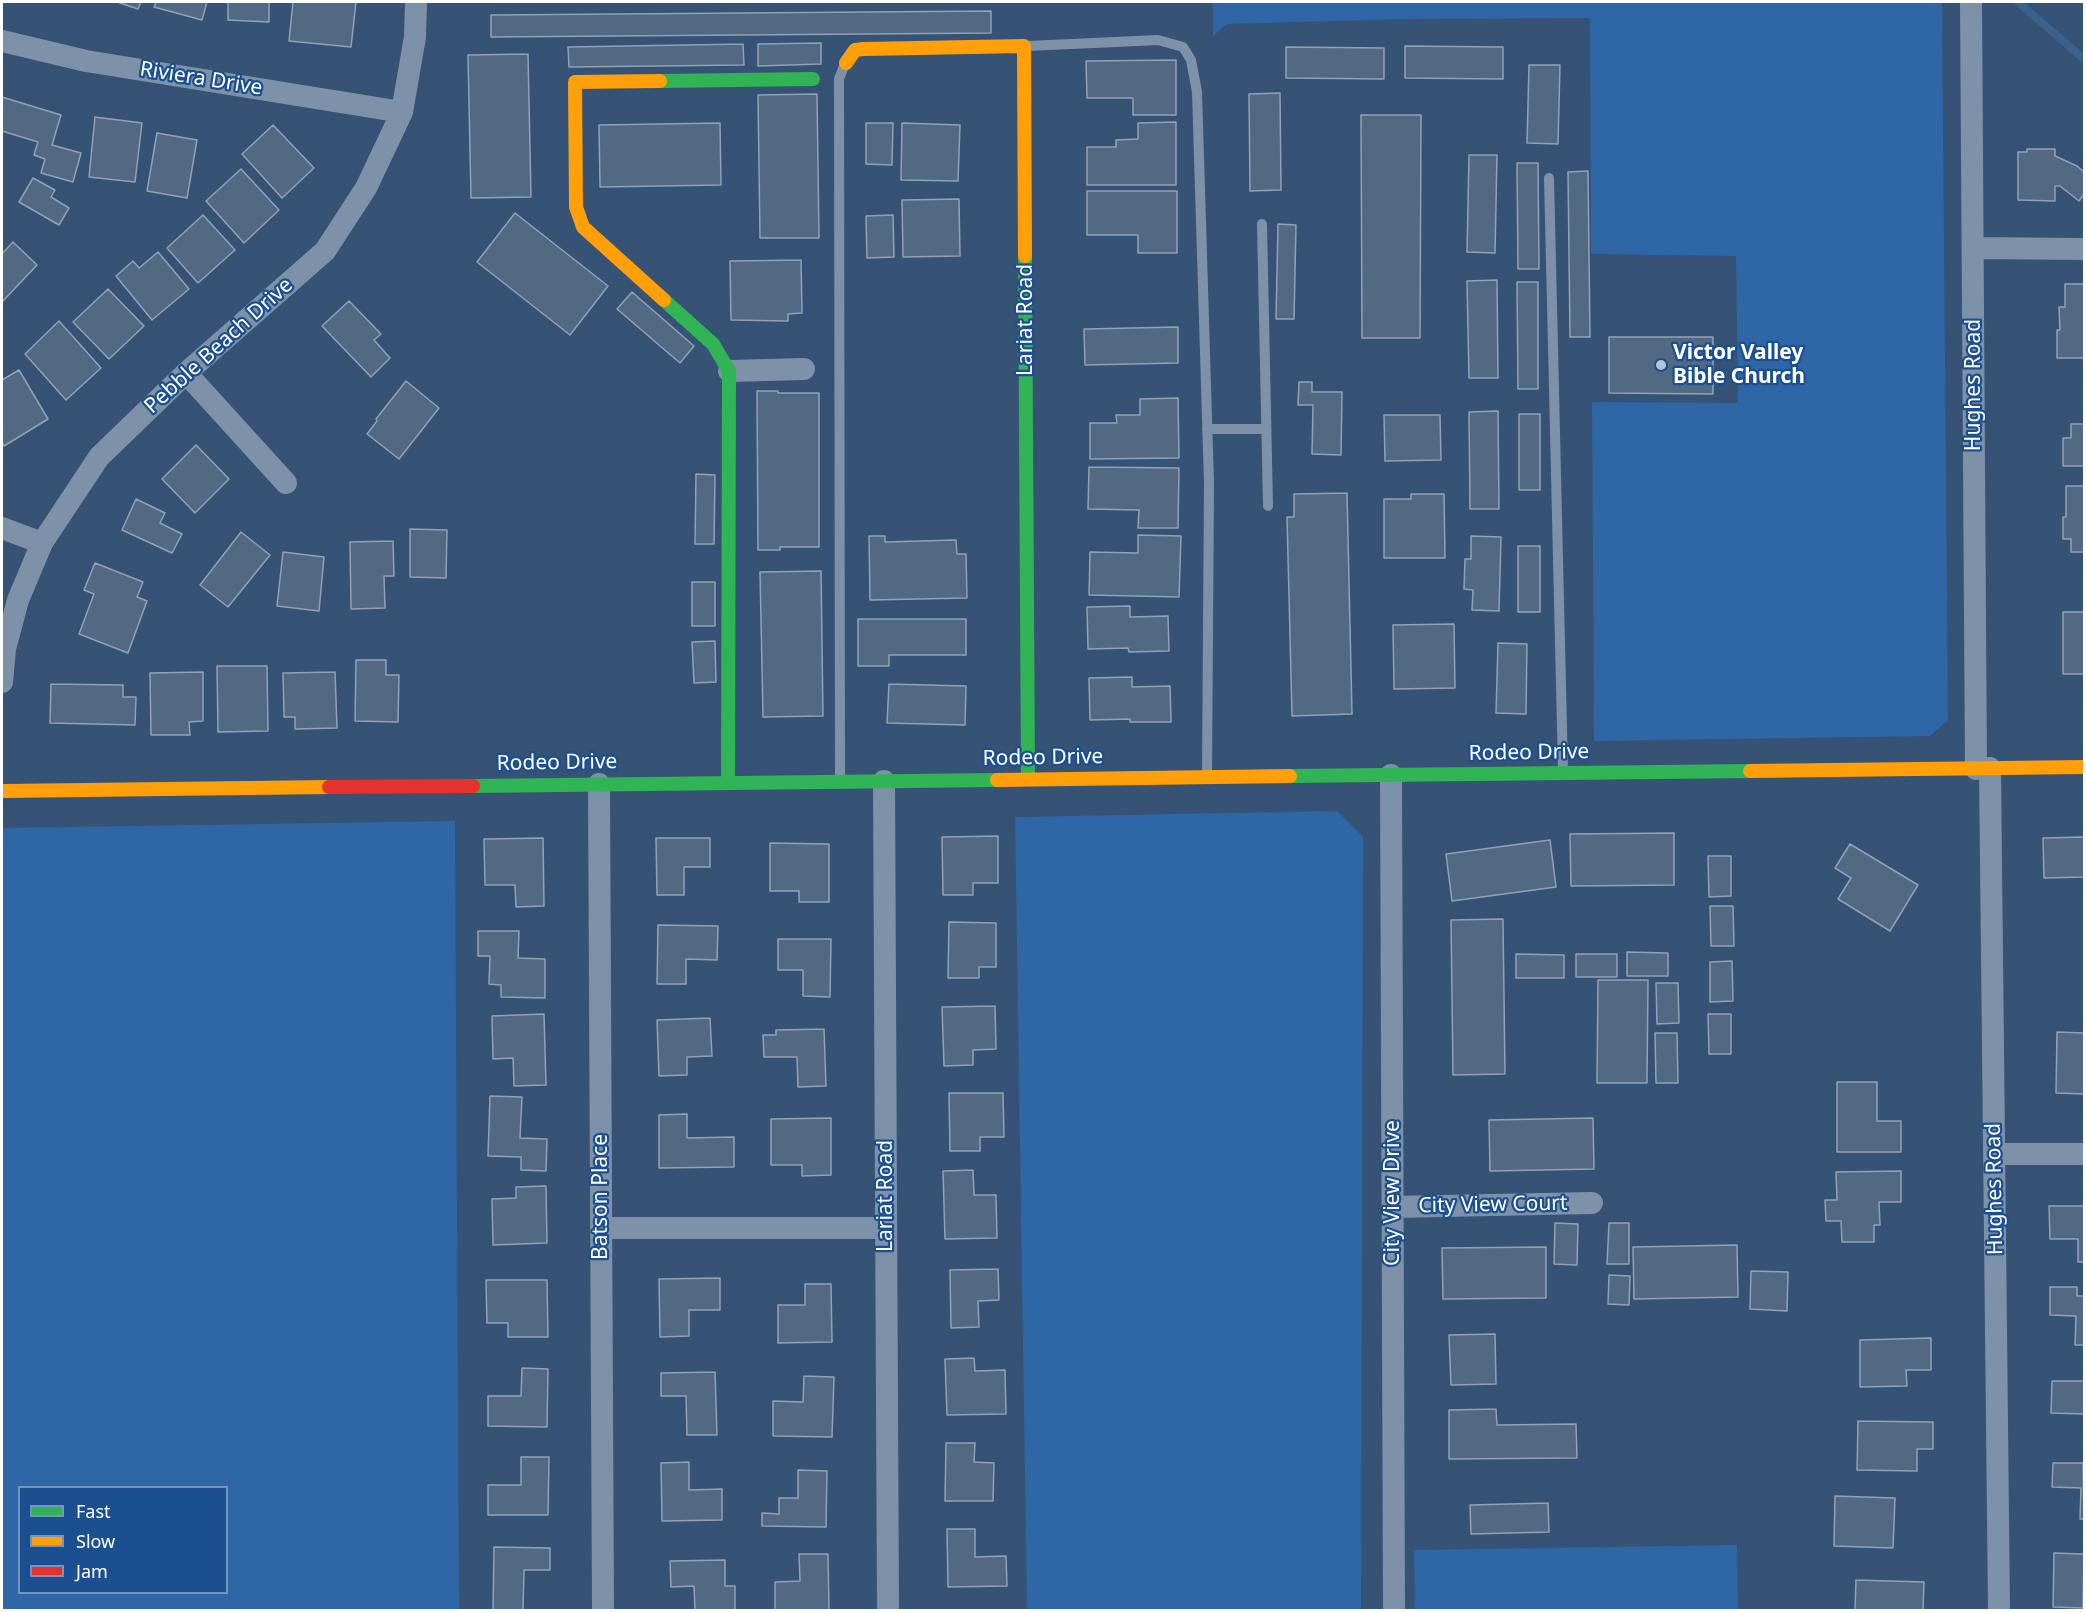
<!DOCTYPE html>
<html>
<head>
<meta charset="utf-8">
<style>
  body { margin:0 }
  #map { position:relative; width:2086px; height:1612px; overflow:hidden; background:#365274; font-family:"Noto Sans",sans-serif }
  canvas { display:block }
  .frame { position:absolute; inset:0; border:3px solid #fff; pointer-events:none }
  .legend { position:absolute; left:18px; top:1486px; width:210px; height:108px; box-sizing:border-box; background:#1b4f8f; border:2px solid #7695bc; margin:0; padding:8px 10px; list-style:none; font-size:18px; color:#fff }
  .legend li { display:flex; align-items:center; gap:12px; height:30px }
  .legend b { width:30px; border:2px solid #7695bc }
</style>
</head>
<body>
<div id="map">
<canvas width="2086" height="1612"></canvas>
<div class="frame"></div>
<ul class="legend">
<li><b style="height:8px;background:#30b455"></b>Fast</li>
<li><b style="height:8px;background:#ff9f0a"></b>Slow</li>
<li><b style="height:8px;background:#e5322d"></b>Jam</li>
</ul>
</div>
<script>
const ctx = document.querySelector('canvas').getContext('2d');
ctx.lineJoin = 'round';
function fillPath(path, color) { ctx.fillStyle = color; ctx.fill(path, 'evenodd'); }
const poly = rows => new Path2D(rows.map(r => 'M' + r).join(''));
function trace(path, color, width, dash) { ctx.strokeStyle = color; ctx.lineWidth = width; ctx.lineCap = dash ? 'butt' : 'round'; ctx.setLineDash(dash || []); ctx.stroke(path); }
function write(font, color, halo, rows, align = 'center') {
  ctx.font = font + ' "Noto Sans",sans-serif'; ctx.lineWidth = 4.5; ctx.setLineDash([]); ctx.textBaseline = 'middle'; ctx.strokeStyle = halo; ctx.fillStyle = color; for (const [text, x, y, turn = 0] of rows) {
    ctx.save(); ctx.translate(x, y); ctx.rotate((+turn || 0) * Math.PI / 180); ctx.textAlign = isNaN(turn) ? turn : align; if (halo) ctx.strokeText(text, 0, 0); ctx.fillText(text, 0, 0); ctx.restore();
  }
}
fillPath(poly([
  [1213,2,1942,2,1948,720,1930,736,1594,741,1592,402,1738,403,1736,256,1591,254,1590,18,1404,19,1227,24,1213,36],
  [1337,811,1363,837,1361,1610,1027,1610,1015,817],
  [455,821,459,1610,2,1610,2,828],
  [20,1488,226,1488,226,1592,20,1592],
  [1737,1545,1738,1610,1415,1610,1414,1550]
]), '#2f66a5');
trace(poly([
  [2018,2,2084,59]
]), '#3b618d', 8);
const building = poly([
  [117,2,141,2,138,9,117,2],
  [156,2,207,2,202,20,154,7,156,2],
  [228,2,269,2,269,22,228,20,228,2],
  [293,2,356,2,351,47,289,41,293,2],
  [991,11,991,33,491,37,491,15,991,11],
  [821,43,821,64,758,66,758,44,821,43],
  [743,44,744,65,569,67,568,47,743,44],
  [1405,46,1503,47,1503,79,1405,78,1405,46],
  [1286,47,1384,48,1384,79,1286,78,1286,47],
  [528,54,531,197,471,198,468,55,528,54],
  [1176,60,1176,115,1133,115,1133,98,1087,98,1086,61,1176,60],
  [1529,65,1560,65,1558,144,1527,143,1529,65],
  [1280,93,1281,190,1250,191,1249,94,1280,93],
  [817,94,819,238,760,238,758,95,817,94],
  [2,97,61,115,52,145,81,153,73,182,41,173,45,159,34,155,38,142,2,131,2,97],
  [1361,115,1421,115,1420,338,1362,338,1361,115],
  [95,117,142,123,135,182,89,177,95,117],
  [1176,122,1176,185,1087,185,1087,147,1116,147,1116,140,1138,139,1138,123,1176,122],
  [720,123,721,185,600,187,599,125,720,123],
  [866,123,893,123,892,165,866,164,866,123],
  [902,123,960,125,958,181,901,180,902,123],
  [273,125,314,168,282,198,242,154,273,125],
  [157,133,197,140,187,198,147,191,157,133],
  [2027,149,2055,149,2055,156,2077,166,2084,172,2084,194,2079,201,2060,186,2055,186,2055,201,2018,200,2018,152,2027,152,2027,149],
  [1469,155,1497,155,1495,253,1467,252,1469,155],
  [1517,163,1538,163,1539,269,1518,269,1517,163],
  [241,169,279,210,244,243,206,201,241,169],
  [1588,171,1590,337,1570,337,1568,172,1588,171],
  [33,178,55,190,51,197,69,208,59,225,19,202,33,178],
  [1087,191,1177,191,1177,253,1138,253,1138,235,1087,235,1087,191],
  [959,199,960,256,903,257,902,200,959,199],
  [515,213,608,286,570,335,477,262,515,213],
  [203,215,235,250,198,283,167,248,203,215],
  [893,215,894,257,867,258,866,216,893,215],
  [1278,224,1296,225,1294,319,1276,319,1278,224],
  [13,242,37,265,3,301,2,300,2,254,13,242],
  [158,252,189,289,152,320,116,276,133,261,139,268,158,252],
  [801,260,802,313,788,314,788,321,731,320,730,261,801,260],
  [1497,280,1498,378,1469,378,1467,281,1497,280],
  [1517,282,1538,282,1538,389,1518,389,1517,282],
  [2065,284,2084,284,2084,358,2057,358,2057,330,2060,330,2059,307,2065,307,2065,284],
  [108,289,144,326,109,359,73,322,108,289],
  [632,292,694,346,680,363,617,309,632,292],
  [349,301,381,334,374,340,390,358,371,377,322,326,349,301],
  [59,321,101,368,66,400,25,354,59,321],
  [1178,327,1178,363,1085,365,1084,329,1178,327],
  [1609,337,1713,337,1713,394,1609,393,1609,337],
  [19,370,48,419,4,446,2,442,2,380,19,370],
  [406,381,439,408,399,459,367,434,377,421,376,419,406,381],
  [1299,382,1312,382,1312,392,1342,392,1341,455,1312,454,1313,405,1298,405,1299,382],
  [757,391,778,391,778,393,819,393,819,547,780,547,780,550,758,550,757,391],
  [1178,398,1179,458,1090,459,1090,423,1117,423,1116,415,1140,415,1140,399,1178,398],
  [1498,411,1499,509,1470,509,1469,412,1498,411],
  [1519,414,1540,414,1540,490,1519,490,1519,414],
  [1384,415,1440,415,1441,460,1385,461,1384,415],
  [2071,424,2084,424,2084,466,2063,466,2063,438,2071,438,2071,424],
  [196,445,229,479,195,513,162,479,196,445],
  [1089,467,1179,468,1178,528,1138,528,1139,510,1088,509,1089,467],
  [696,474,715,475,714,544,695,544,696,474],
  [2066,486,2084,486,2084,552,2071,552,2071,539,2063,539,2063,517,2066,517,2066,486],
  [1347,493,1352,714,1292,716,1287,517,1294,517,1294,494,1347,493],
  [1411,494,1444,494,1445,558,1384,558,1384,499,1411,499,1411,494],
  [136,499,165,513,160,523,182,534,172,553,122,530,136,499],
  [410,529,447,530,446,578,410,577,410,529],
  [241,532,270,555,228,607,200,585,241,532],
  [1138,535,1181,536,1179,597,1089,595,1090,552,1138,553,1138,535],
  [869,536,885,536,885,542,956,540,957,554,966,554,967,598,870,600,869,536],
  [1471,536,1501,537,1499,611,1472,610,1473,590,1464,589,1465,559,1471,559,1471,536],
  [393,541,394,576,384,576,385,608,351,609,350,542,393,541],
  [1518,546,1540,546,1540,612,1518,612,1518,546],
  [283,552,324,557,319,611,277,606,283,552],
  [95,563,143,582,137,597,147,601,128,653,79,634,94,594,84,590,95,563],
  [821,571,823,716,763,717,760,572,821,571],
  [692,582,715,582,715,626,692,626,692,582],
  [1130,606,1130,617,1168,616,1169,651,1129,652,1128,648,1088,649,1087,607,1130,606],
  [2063,612,2084,612,2084,674,2063,674,2063,612],
  [858,619,966,619,966,655,889,655,889,666,858,666,858,619],
  [1454,624,1455,688,1394,689,1393,625,1454,624],
  [715,641,716,682,694,683,692,642,715,641],
  [1498,643,1527,644,1526,714,1496,713,1498,643],
  [356,660,386,660,386,675,399,675,398,722,355,721,356,660],
  [217,666,267,666,268,731,218,732,217,666],
  [203,672,203,721,189,722,190,735,151,735,150,673,203,672],
  [335,672,337,728,295,729,295,717,284,717,283,673,335,672],
  [1132,677,1132,687,1170,686,1171,722,1130,722,1130,719,1090,720,1089,678,1132,677],
  [51,684,123,685,123,697,136,697,135,725,50,723,51,684],
  [889,684,966,686,965,725,887,723,889,684],
  [1674,833,1674,885,1571,886,1570,834,1674,833],
  [998,836,998,883,973,883,973,895,943,895,942,837,998,836],
  [2084,837,2084,877,2044,878,2043,838,2084,837],
  [543,838,544,906,516,907,515,885,485,885,484,839,543,838],
  [656,838,710,838,710,867,684,867,684,895,657,895,656,838],
  [1550,840,1556,887,1452,901,1446,854,1550,840],
  [770,843,829,844,829,902,799,902,799,891,770,891,770,843],
  [1850,844,1918,885,1890,931,1838,899,1851,878,1835,868,1850,844],
  [1708,856,1731,856,1731,896,1709,897,1708,856],
  [1710,906,1733,906,1734,946,1711,946,1710,906],
  [1503,919,1505,1074,1453,1075,1451,920,1503,919],
  [949,922,996,923,996,967,979,967,979,978,948,978,949,922],
  [658,925,718,926,717,960,686,959,686,984,657,984,658,925],
  [478,931,519,931,518,958,545,959,545,998,501,997,501,985,489,984,490,956,478,956,478,931],
  [778,939,831,939,830,997,803,996,803,970,778,970,778,939],
  [1627,952,1668,953,1668,976,1627,976,1627,952],
  [1516,954,1564,955,1564,978,1516,978,1516,954],
  [1576,954,1617,954,1617,977,1576,977,1576,954],
  [1732,961,1733,1001,1710,1002,1710,962,1732,961],
  [1598,980,1648,980,1647,1083,1597,1083,1598,980],
  [1656,983,1678,983,1679,1023,1657,1024,1656,983],
  [995,1006,996,1049,973,1050,973,1065,944,1066,942,1007,995,1006],
  [544,1014,546,1085,514,1086,513,1058,493,1059,492,1016,544,1014],
  [1708,1014,1731,1014,1731,1054,1709,1054,1708,1014],
  [710,1018,712,1056,687,1057,687,1075,659,1076,657,1020,710,1018],
  [824,1029,826,1086,798,1087,797,1057,764,1057,763,1035,776,1035,776,1030,824,1029],
  [2057,1032,2084,1033,2084,1094,2056,1093,2057,1032],
  [1655,1033,1677,1033,1678,1083,1656,1083,1655,1033],
  [1837,1082,1877,1082,1877,1121,1901,1121,1901,1152,1837,1152,1837,1082],
  [949,1093,1003,1093,1004,1137,980,1137,980,1151,950,1151,949,1093],
  [490,1096,522,1097,520,1138,547,1139,546,1171,521,1170,521,1157,488,1156,490,1096],
  [687,1114,687,1138,734,1137,734,1167,659,1168,659,1115,687,1114],
  [831,1118,831,1175,802,1176,802,1165,771,1165,771,1119,831,1118],
  [1593,1118,1594,1169,1490,1171,1489,1120,1593,1118],
  [973,1170,974,1195,996,1195,997,1238,945,1239,943,1171,973,1170],
  [1901,1171,1901,1202,1879,1202,1880,1225,1874,1225,1874,1242,1842,1242,1841,1221,1826,1221,1825,1200,1837,1200,1836,1172,1901,1171],
  [546,1186,547,1243,493,1245,492,1199,516,1198,516,1187,546,1186],
  [2049,1206,2084,1206,2084,1262,2078,1262,2078,1239,2050,1239,2049,1206],
  [1555,1223,1578,1224,1577,1265,1554,1264,1555,1223],
  [1609,1223,1629,1223,1629,1264,1607,1264,1609,1223],
  [1737,1245,1738,1297,1634,1299,1633,1247,1737,1245],
  [1546,1247,1546,1298,1443,1299,1442,1248,1546,1247],
  [998,1269,999,1300,978,1301,979,1327,951,1328,950,1270,998,1269],
  [1751,1271,1788,1272,1787,1311,1750,1309,1751,1271],
  [1609,1275,1630,1276,1629,1305,1608,1304,1609,1275],
  [720,1278,720,1310,689,1310,689,1336,660,1337,659,1279,720,1278],
  [486,1280,547,1280,548,1337,508,1337,508,1323,487,1323,486,1280],
  [805,1284,831,1284,832,1342,778,1343,778,1305,805,1305,805,1284],
  [2050,1287,2077,1287,2077,1296,2084,1296,2084,1345,2075,1345,2076,1316,2050,1315,2050,1287],
  [1495,1334,1496,1384,1451,1385,1449,1335,1495,1334],
  [1931,1338,1931,1370,1906,1370,1907,1386,1860,1387,1860,1340,1931,1338],
  [974,1358,975,1371,1005,1370,1006,1414,947,1415,945,1359,974,1358],
  [522,1368,548,1369,547,1427,488,1426,488,1396,521,1396,522,1368],
  [715,1372,717,1435,687,1435,686,1396,661,1396,661,1373,715,1372],
  [804,1376,834,1377,832,1437,773,1436,773,1401,803,1402,804,1376],
  [2052,1381,2084,1381,2084,1414,2051,1413,2052,1381],
  [1496,1409,1497,1425,1576,1424,1577,1458,1449,1459,1449,1410,1496,1409],
  [1858,1421,1933,1422,1933,1449,1917,1449,1917,1471,1857,1470,1858,1421],
  [946,1443,975,1443,974,1462,994,1463,993,1501,945,1501,946,1443],
  [521,1457,549,1457,548,1515,488,1515,488,1485,521,1485,521,1457],
  [689,1462,689,1490,722,1489,722,1520,662,1521,661,1463,689,1462],
  [2053,1463,2083,1463,2084,1519,2080,1519,2081,1488,2052,1487,2053,1463],
  [798,1470,827,1471,826,1527,762,1526,762,1513,779,1514,779,1498,798,1498,798,1470],
  [1835,1496,1895,1498,1893,1548,1834,1546,1835,1496],
  [1548,1503,1549,1532,1471,1534,1470,1505,1548,1503],
  [947,1529,975,1529,975,1557,1006,1556,1007,1586,948,1587,947,1529],
  [494,1547,550,1548,550,1570,524,1570,523,1610,493,1610,494,1547],
  [2054,1553,2084,1554,2083,1608,2053,1607,2054,1553],
  [799,1554,828,1554,829,1610,775,1610,775,1582,800,1581,799,1554],
  [725,1560,725,1586,735,1586,735,1610,695,1610,694,1586,671,1587,670,1561,725,1560],
  [1856,1580,1924,1582,1923,1610,1855,1610,1856,1580]
]);
fillPath(building, '#526984');
trace(building, '#92a2b6', 1.5);
trace(poly([
  [1028,46,1158,40,1183,47,1191,60,1197,92,1209,483,1207,776],
  [1549,178,1563,770],
  [1262,224,1268,506],
  [1207,429,1266,429],
  [840,778,839,79,844,66]
]), '#7d92a8', 10);
trace(poly([
  [1971,2,1976,769],
  [2,41,86,61,402,112],
  [1973,248,2084,249],
  [729,371,804,369],
  [186,373,286,483],
  [2,528,42,543],
  [2,682,5,649,18,600,42,543,99,457,186,373,325,251,366,188,402,112,415,37,416,2],
  [1990,768,1999,1610],
  [1391,775,1394,1610],
  [884,781,888,1610],
  [599,784,603,1610],
  [1995,1154,2084,1154],
  [1393,1207,1592,1203],
  [601,1228,886,1228]
]), '#7d92a8', 22);
trace(poly([
  [660,81,813,79],
  [1025,256,1028,779],
  [664,300,713,344,729,371,728,783],
  [1290,776,1750,771],
  [473,786,997,780]
]), '#30b455', 14);
trace(poly([
  [846,63,855,50,863,49,1024,46,1025,256],
  [660,81,575,82,576,207,583,227,664,300],
  [1750,771,2084,767],
  [997,780,1290,776],
  [2,791,329,787]
]), '#ff9f0a', 14);
trace(poly([
  [329,787,473,786]
]), '#e5322d', 14);
for (const [x, y, r, color] of [
  [1661,365,6,"#b9c2ce"]
]) { const dot = new Path2D(); dot.arc(x, y, r, 0, 2 * Math.PI); ctx.fillStyle = color; ctx.fill(dot); trace(dot, '#1b4f8f', 2); }
write('21px', '#fff', '#1b4f8f', [
  ["Riviera Drive",201,79,9],
  ["Lariat Road",1026,320,-90],
  ["Pebble Beach Drive",219,346,-42],
  ["Hughes Road",1974,385,-90],
  ["Rodeo Drive",1529,753,-1],
  ["Rodeo Drive",1043,758,-1],
  ["Rodeo Drive",557,763,-1],
  ["Hughes Road",1995,1189,-91],
  ["City View Drive",1393,1193,-90],
  ["Lariat Road",886,1196,-90],
  ["Batson Place",601,1197,-90],
  ["City View Court",1493,1205,-1]
]);
write('bold 21px', '#fff', '#1b4f8f', [
  ["Victor Valley",1673,353],
  ["Bible Church",1673,377]
], 'left');
</script>
</body>
</html>
